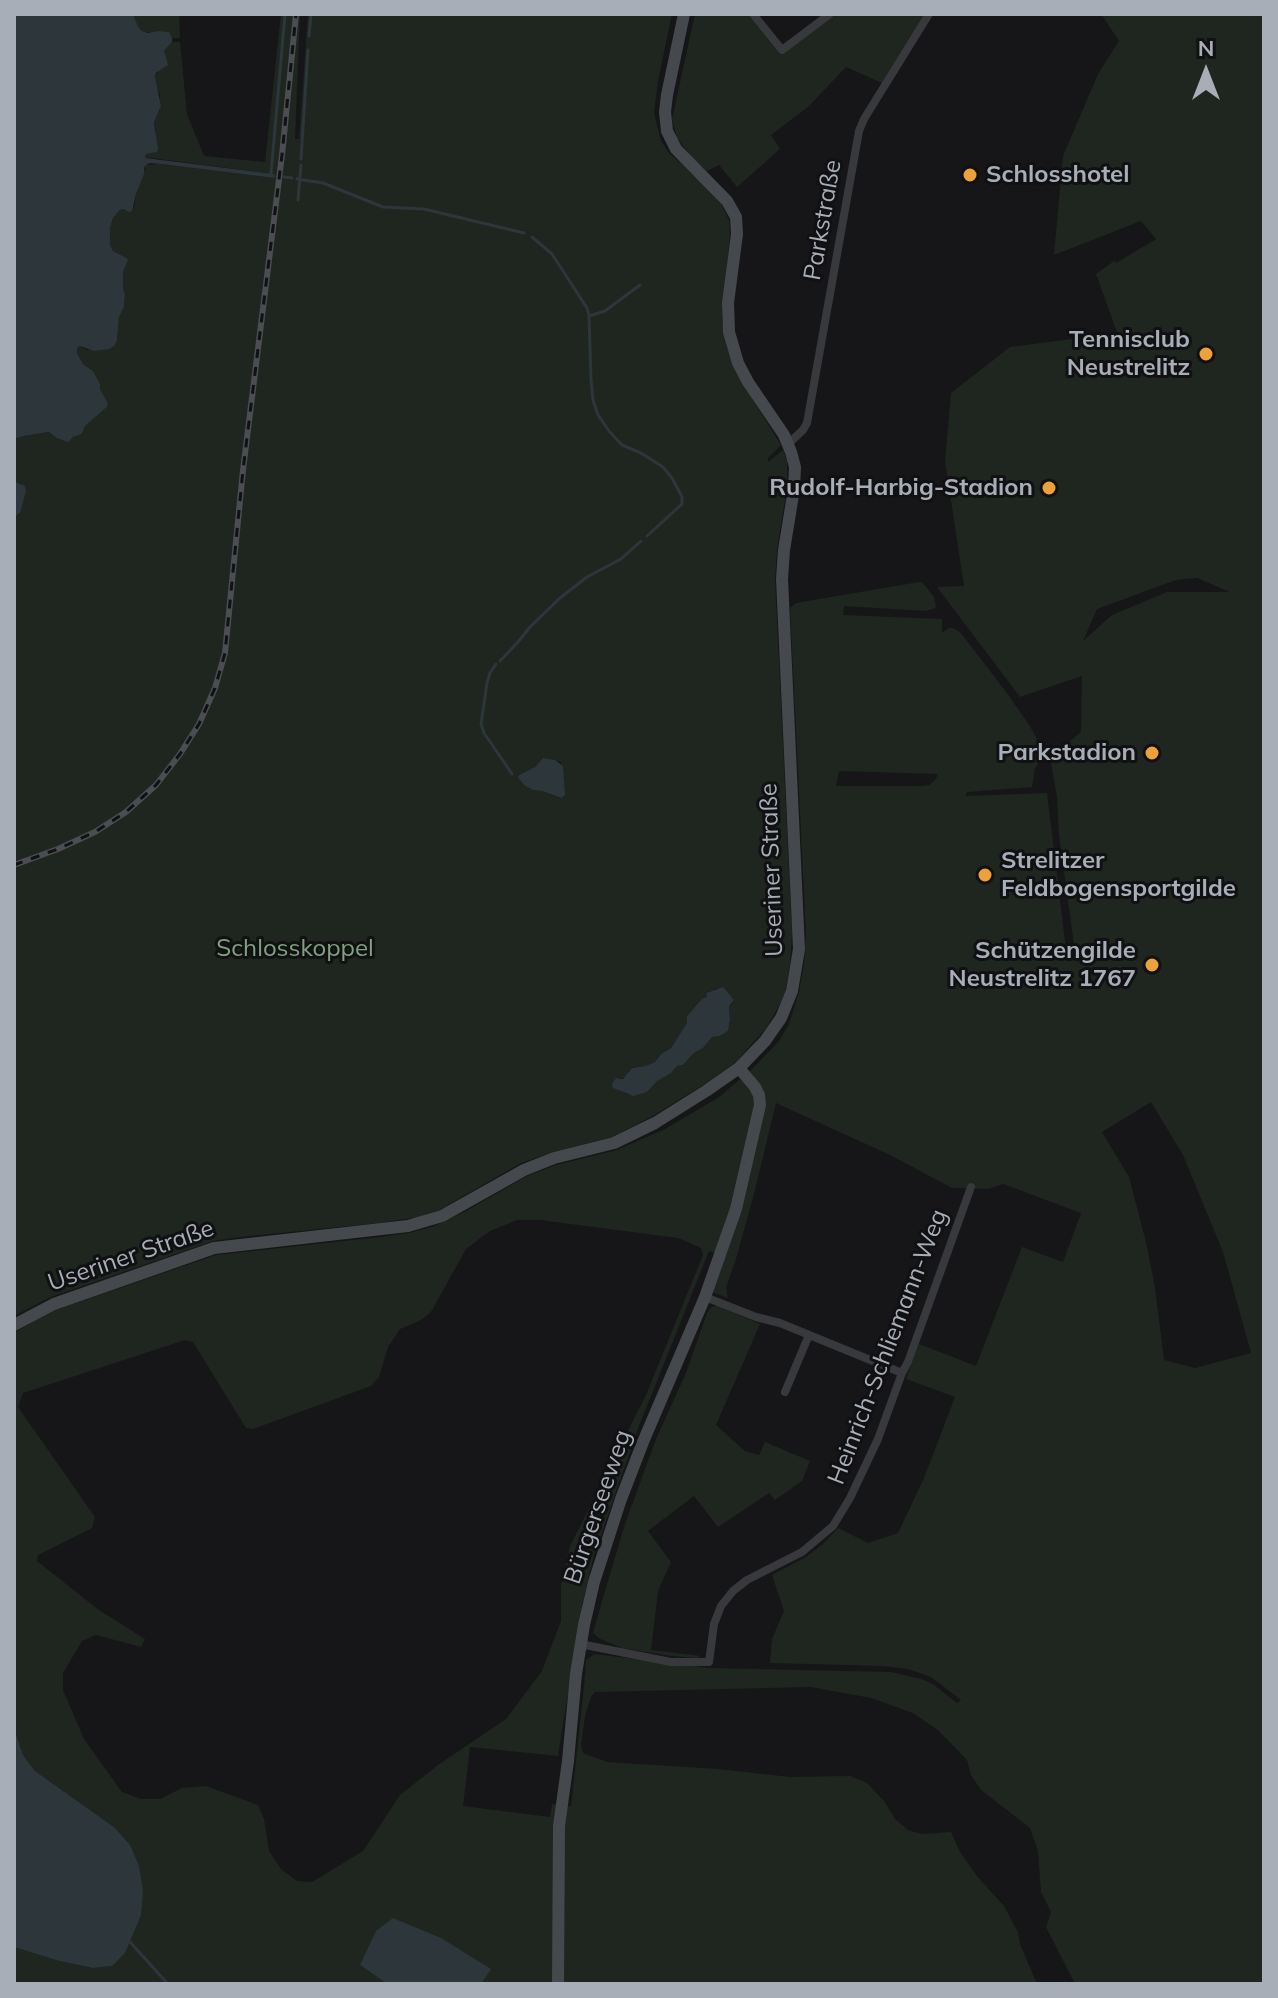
<!DOCTYPE html>
<html>
<head>
<meta charset="utf-8">
<style>
  body { margin:0 }
  #map { position:relative; width:1278px; height:1998px; overflow:hidden; background:#161618; font-family:Mulish,sans-serif }
  canvas { display:block }
  .frame { position:absolute; inset:0; border:16px solid #a8aeb7; pointer-events:none }
  .north { position:absolute; left:1166px; top:32px; width:80px; height:80px; -webkit-text-stroke:6px #111113; paint-order:stroke; rotate:0deg; font-size:22px; font-weight:700; line-height:32px; text-align:center; color:#a8aeb7 }
  .north::after { content:''; display:block; margin:auto; width:28px; height:36px; background:#a8aeb7; clip-path:polygon(50% 0,100% 100%,50% 72%,0 100%) }
</style>
</head>
<body>
<div id="map">
<canvas width="1278" height="1998"></canvas>
<div class="frame"></div>
<div class="north">N</div>
</div>
<script>
const ctx = document.querySelector('canvas').getContext('2d');
ctx.lineJoin = 'round';
function fillPath(path, color) { ctx.fillStyle = color; ctx.fill(path, 'evenodd'); }
const poly = rows => new Path2D(rows.map(r => 'M' + r).join(''));
function trace(path, color, width, dash) { ctx.strokeStyle = color; ctx.lineWidth = width; ctx.lineCap = dash ? 'butt' : 'round'; ctx.setLineDash(dash || []); ctx.stroke(path); }
function write(font, color, halo, rows, align = 'center') {
  ctx.font = font + ' Mulish,sans-serif'; ctx.lineWidth = 6; ctx.setLineDash([]); ctx.textBaseline = 'middle'; ctx.strokeStyle = halo; ctx.fillStyle = color; for (const [text, x, y, turn = 0] of rows) {
    ctx.save(); ctx.translate(x, y); ctx.rotate((+turn || 0) * Math.PI / 180); ctx.textAlign = isNaN(turn) ? turn : align; if (halo) ctx.strokeText(text, 0, 0); ctx.fillText(text, 0, 0); ctx.restore();
  }
}
fillPath(poly([
  [133,14,179,14,180,38,172,38,170,34,158,31,152,33,142,31,138,26],
  [281,14,300,14,295,139,299,139,308,14,672,14,658,81,654,113,661,141,669,153,705,185,721,204,729,220,730,234,722,319,727,347,733,366,743,384,781,445,768,458,768,462,783,450,787,461,787,488,777,549,775,579,792,934,790,963,786,989,781,1002,767,1027,735,1063,703,1085,651,1117,612,1137,553,1152,521,1163,439,1210,419,1217,379,1223,240,1237,213,1241,51,1297,14,1316,14,517,20,513,21,483,14,481,14,439,24,436,50,432,73,437,82,434,85,426,107,407,108,403,100,389,100,384,93,371,83,364,77,353,77,348,80,346,87,350,117,341,119,317,124,307,125,294,123,289,123,272,125,257,113,251,110,245,110,228,113,218,120,210,134,207,136,194,146,165,161,164,274,178,274,174,151,158,146,159,144,158,146,154,149,152,155,153,156,131,154,122,155,117,160,110,160,94,156,88,155,77,160,69,166,67,164,51,172,42,180,42,187,114,204,156,265,162],
  [543,758,561,762,564,795,560,798,542,791,533,790,525,786,518,778,519,775,535,767],
  [718,988,733,998,734,1001,729,1006,730,1020,728,1031,720,1036,712,1037,703,1048,694,1053,683,1065,677,1066,671,1073,656,1081,647,1092,629,1095,613,1088,613,1082,618,1078,624,1078,632,1068,645,1066,655,1062,661,1054,671,1048,688,1023,687,1016,692,1010,707,997,706,993],
  [695,14,748,14,781,55,837,14,925,14,882,83,846,67,808,107,771,135,780,149,737,187,719,165,707,171,692,158,677,138,672,119],
  [1101,14,1264,14,1264,1984,1070,1984,1074,1982,1046,1927,1051,1912,1041,1892,1038,1851,1030,1828,981,1790,971,1775,967,1760,939,1731,913,1713,871,1698,811,1687,595,1692,591,1697,585,1716,581,1745,583,1753,607,1762,718,1769,790,1777,850,1776,867,1783,885,1802,895,1819,908,1830,921,1834,951,1832,960,1852,977,1876,1004,1906,1018,1932,1020,1944,1037,1984,481,1984,490,1969,360,1965,388,1984,14,1984,14,1947,59,1961,93,1968,112,1966,114,1827,35,1771,23,1755,14,1728,14,1333,36,1320,56,1310,216,1255,380,1237,409,1233,435,1226,466,1211,527,1176,556,1165,617,1150,665,1129,719,1097,752,1069,779,1041,789,1024,799,992,804,964,806,934,790,608,796,603,919,582,923,583,934,597,936,607,933,609,925,611,844,606,843,615,942,619,942,633,949,628,953,628,960,632,1004,689,1028,723,1038,741,1043,757,1035,768,1032,787,967,792,965,796,1047,793,1066,950,1076,959,1059,835,1057,797,1050,758,1081,732,1082,676,1020,697,937,587,964,586,945,461,951,393,1010,347,1103,335,1122,346,1096,274,1114,261,1116,263,1156,239,1141,221,1054,255,1063,156,1098,74,1119,41],
  [1197,578,1230,592,1167,592,1112,615,1083,641,1097,609,1176,580],
  [839,771,938,774,935,780,929,785,922,786,836,786],
  [1151,1102,1183,1155,1223,1252,1251,1353,1195,1368,1164,1360,1155,1287,1146,1242,1129,1177,1102,1132],
  [776,1103,890,1155,952,1188,988,1189,1003,1184,1081,1213,1063,1262,1022,1247,976,1366,919,1344,906,1379,955,1397,924,1478,898,1533,868,1543,838,1528,823,1544,806,1557,772,1575,784,1611,772,1639,770,1663,883,1666,908,1669,931,1677,961,1700,957,1703,933,1684,921,1679,891,1672,709,1668,594,1654,586,1660,584,1686,571,1806,552,1804,550,1817,463,1806,470,1747,558,1756,582,1605,594,1555,639,1426,709,1251,717,1254,704,1289,728,1298,726,1287,736,1259,754,1194],
  [517,1220,540,1220,678,1238,701,1248,703,1255,646,1395,570,1546,561,1586,561,1621,542,1671,506,1719,438,1765,400,1795,363,1851,312,1882,297,1881,281,1869,269,1851,264,1819,258,1805,206,1786,182,1788,160,1799,141,1799,122,1792,84,1739,63,1690,63,1673,82,1641,96,1635,141,1647,145,1639,99,1610,37,1561,38,1555,92,1528,95,1517,18,1407,23,1393,185,1340,193,1342,246,1428,253,1429,371,1386,379,1377,388,1347,400,1329,421,1320,431,1312,466,1249,490,1231],
  [717,1306,760,1324,716,1425,745,1451,759,1455,765,1442,810,1461,802,1481,775,1500,769,1493,718,1527,694,1496,648,1531,671,1562,658,1591,651,1650,701,1656,696,1658,672,1656,622,1648,600,1639,593,1633,602,1601,625,1524,656,1439,686,1373,707,1313,711,1307]
]), '#1e261f');
fillPath(poly([
  [14,14,133,14,138,26,142,31,148,33,158,31,169,32,172,38,172,42,164,51,168,65,156,73,155,77,161,106,154,122,158,149,157,152,146,154,145,158,274,174,275,176,274,178,161,164,150,163,146,165,144,168,144,174,136,194,132,211,129,212,124,209,120,210,113,218,110,228,110,245,113,251,125,257,128,260,123,272,123,289,125,294,124,307,119,317,117,341,114,346,109,349,94,351,80,346,77,348,77,353,83,364,93,371,100,384,100,389,108,403,107,407,85,426,82,434,73,437,68,442,57,438,49,432,24,436,14,439],
  [14,481,25,486,26,491,20,513,14,517],
  [543,758,555,760,563,766,565,795,561,798,542,791,533,790,525,786,518,778,519,775,535,767],
  [723,987,734,1000,729,1006,730,1020,728,1031,720,1036,712,1037,703,1048,694,1053,683,1065,677,1066,671,1073,657,1081,647,1092,633,1096,613,1088,612,1084,616,1078,623,1079,632,1068,645,1066,655,1062,661,1054,671,1048,687,1023,687,1016,702,999,707,997,706,993],
  [14,1728,23,1755,35,1771,114,1827,130,1845,139,1866,143,1891,141,1915,125,1953,112,1966,93,1968,59,1961,14,1947],
  [393,1918,441,1938,491,1969,481,1984,386,1983,360,1965,376,1931]
]), '#2c363b');
trace(poly([
  [309,36,311,14],
  [301,159,308,50],
  [271,174,285,14],
  [284,177,292,178],
  [297,179,323,183,383,207,424,209,524,233],
  [298,200,301,165],
  [532,237,552,254,587,308,589,316,591,379,593,400,598,415,609,431,622,445,641,453,663,467,672,478,682,497,682,504,647,536],
  [589,316,605,311,640,285],
  [500,661,518,642,530,627,560,598,587,577,621,559,641,541],
  [496,664,490,673,487,683,481,724,484,733,512,774],
  [130,1942,167,1983]
]), '#2c363b', 3);
trace(poly([
  [753,14,782,50,830,14],
  [788,444,803,430,807,423,859,131,864,119,929,14],
  [705,1297,756,1317,780,1323,902,1373],
  [785,1392,809,1335],
  [580,1644,671,1662,709,1662,714,1624,721,1606,733,1591,747,1580,802,1552,833,1526,850,1498,878,1439,902,1373,908,1362,971,1187]
]), '#37393d', 8);
trace(poly([
  [14,1325,54,1304,214,1248,408,1226,442,1216,524,1170,554,1158,614,1143,655,1123,706,1091,739,1068,765,1041,781,1018,792,991,799,949,782,579,784,550,794,489,795,467,791,452,784,435,748,382,738,363,729,332,728,303,737,234,736,217,727,201,676,149,667,131,665,112,667,95,684,14],
  [558,1984,559,1826,568,1761,576,1674,584,1625,594,1582,621,1499,643,1442,705,1297,736,1209,760,1105,759,1095,755,1087,739,1068]
]), '#45484d', 12);
const rail = poly([
  [14,865,58,849,95,832,126,812,156,785,180,754,199,724,215,688,225,653,243,470,282,155,296,14]
]);
trace(rail, '#4a4d52', 6);
trace(rail, '#111113', 3, [9]);
for (const [x, y, r, color] of [
  [970,175,8,"#eca13a"],
  [1206,354,8,"#eca13a"],
  [1049,488,8,"#eca13a"],
  [1152,753,8,"#eca13a"],
  [985,875,8,"#eca13a"],
  [1152,965,8,"#eca13a"]
]) { const dot = new Path2D(); dot.arc(x, y, r, 0, 2 * Math.PI); ctx.fillStyle = color; ctx.fill(dot); trace(dot, '#111113', 3); }
write('bold 24px', '#a8aeb7', '#111113', [
  ["Schlosshotel",986,175,"left"],
  ["Tennisclub",1190,340],
  ["Neustrelitz",1190,368],
  ["Rudolf-Harbig-Stadion",1033,488],
  ["Parkstadion",1136,753],
  ["Strelitzer",1001,861,"left"],
  ["Feldbogensportgilde",1001,889,"left"],
  ["Schützengilde",1136,951],
  ["Neustrelitz 1767",1136,979]
], 'right');
write('24px', '#a8aeb7', '#111113', [
  ["Parkstraße",823,220,-80],
  ["Useriner Straße",772,870,-92],
  ["Useriner Straße",131,1256,-19],
  ["Heinrich-Schliemann-Weg",888,1347,-69],
  ["Bürgerseeweg",598,1507,-71]
]);
write('24px', '#81a280', '#111113', [
  ["Schlosskoppel",295,949]
]);
</script>
</body>
</html>
